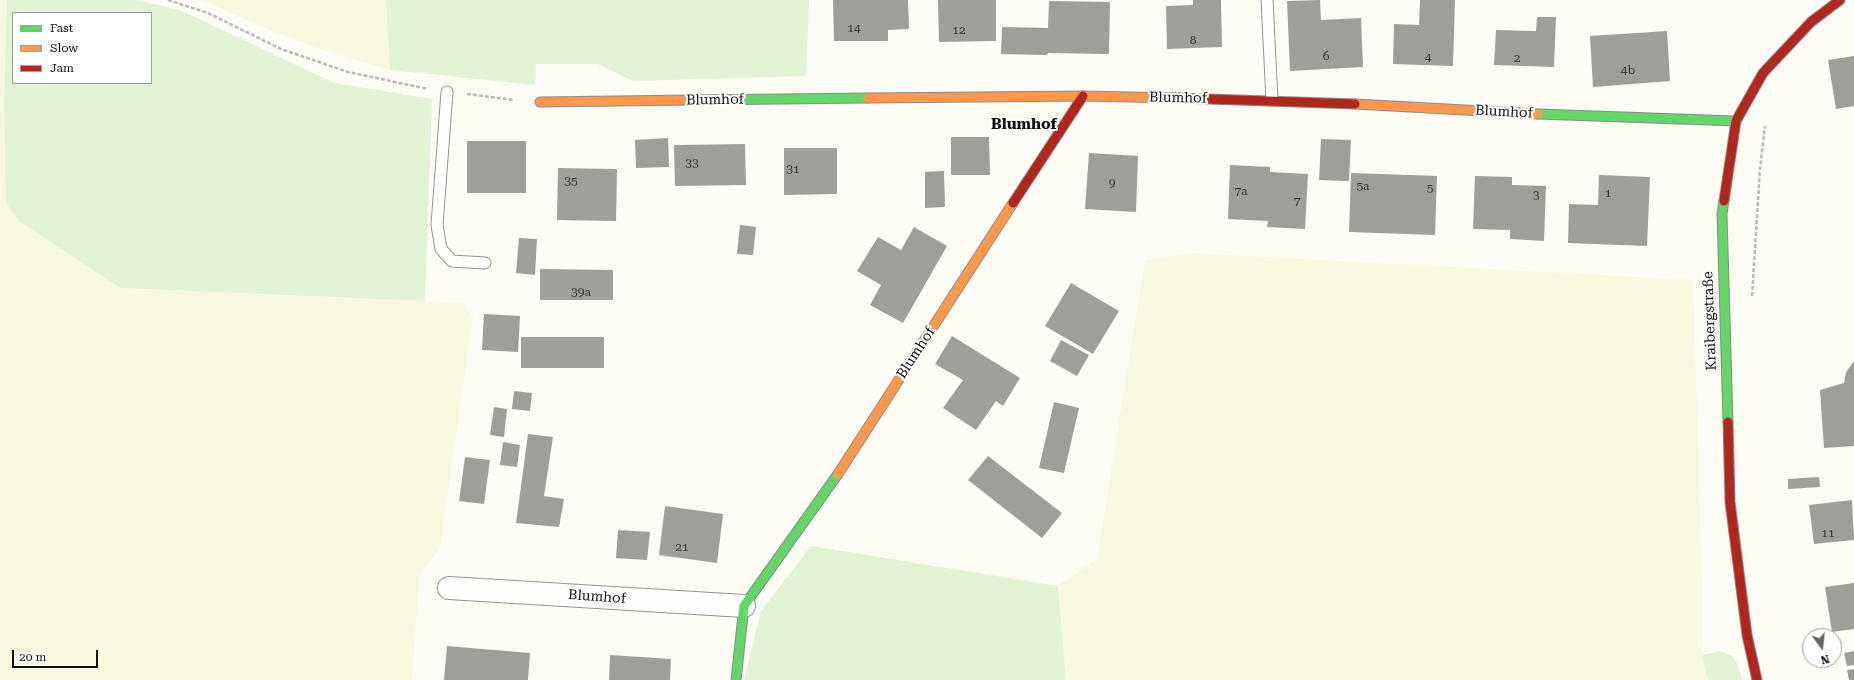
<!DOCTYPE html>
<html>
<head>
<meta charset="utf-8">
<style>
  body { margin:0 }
  #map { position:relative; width:1854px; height:680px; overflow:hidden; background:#fcfbf4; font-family:"Roboto Serif",serif }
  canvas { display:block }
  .legend { position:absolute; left:12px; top:12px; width:140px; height:72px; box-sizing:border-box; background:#fff; border:1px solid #9f9f9f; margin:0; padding:5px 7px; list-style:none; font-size:12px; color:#0f0f0f }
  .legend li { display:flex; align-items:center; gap:8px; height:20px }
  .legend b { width:20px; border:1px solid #9f9f9f }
  .north { position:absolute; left:1802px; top:628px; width:40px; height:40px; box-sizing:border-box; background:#fff; border:1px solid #9f9f9f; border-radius:50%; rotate:165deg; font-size:11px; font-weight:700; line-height:16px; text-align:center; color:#0f0f0f }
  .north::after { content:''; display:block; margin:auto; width:14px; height:18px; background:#62625f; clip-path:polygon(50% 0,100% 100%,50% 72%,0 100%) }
  .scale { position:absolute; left:12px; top:650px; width:86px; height:18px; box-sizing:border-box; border:2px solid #0f0f0f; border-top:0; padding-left:5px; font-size:12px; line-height:14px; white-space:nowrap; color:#0f0f0f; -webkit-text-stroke:3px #fff; paint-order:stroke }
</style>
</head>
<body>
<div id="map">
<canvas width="1854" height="680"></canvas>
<ul class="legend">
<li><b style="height:5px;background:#63d668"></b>Fast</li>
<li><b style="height:5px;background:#ff974d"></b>Slow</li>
<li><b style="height:5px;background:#b3261e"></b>Jam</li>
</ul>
<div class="north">N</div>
<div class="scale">20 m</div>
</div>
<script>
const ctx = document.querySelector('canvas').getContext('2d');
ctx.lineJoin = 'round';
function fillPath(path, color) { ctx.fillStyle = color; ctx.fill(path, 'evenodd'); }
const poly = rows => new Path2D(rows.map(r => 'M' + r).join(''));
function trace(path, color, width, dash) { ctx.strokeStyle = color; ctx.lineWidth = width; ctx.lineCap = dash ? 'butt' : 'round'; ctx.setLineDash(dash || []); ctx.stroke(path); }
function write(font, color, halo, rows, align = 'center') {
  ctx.font = font + ' "Roboto Serif",serif'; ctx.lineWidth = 4; ctx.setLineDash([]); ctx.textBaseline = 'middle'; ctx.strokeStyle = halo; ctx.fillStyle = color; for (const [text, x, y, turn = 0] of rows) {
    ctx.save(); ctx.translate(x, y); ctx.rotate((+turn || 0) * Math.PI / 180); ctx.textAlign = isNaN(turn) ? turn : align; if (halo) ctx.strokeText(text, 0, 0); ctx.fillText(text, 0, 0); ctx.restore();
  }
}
fillPath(poly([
  [0,0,7,0,4,100,121,288,463,303,473,318,440,549,419,576,412,680,0,680],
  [202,0,386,0,390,70,330,53,270,30],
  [1191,253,1693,280,1702,581,1702,655,1708,680,1066,680,1058,586,1097,559,1145,260]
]), '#f8f8e0');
fillPath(poly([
  [7,0,137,0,180,10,334,83,432,99,425,301,121,288,19,221,6,203,4,100],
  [13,13,151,13,151,83,13,83],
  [386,0,809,0,806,76,633,81,598,64,536,64,535,85,390,70],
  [811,546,1058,586,1066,680,744,680,761,611],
  [1720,651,1732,656,1738,665,1742,680,1708,680,1702,655]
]), '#e2f2d4');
fillPath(poly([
  [833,0,908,0,909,29,888,30,888,41,834,41],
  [938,0,996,0,996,41,939,42],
  [1193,0,1221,0,1222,47,1167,49,1166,6,1193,5],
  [1320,0,1321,20,1361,18,1363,67,1290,71,1287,1],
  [1420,0,1455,0,1453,66,1393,64,1394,24,1419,25],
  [1049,1,1110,2,1109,54,1048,53,1047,55,1001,54,1002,27,1048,28],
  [1537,17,1556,17,1554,67,1494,65,1496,30,1536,31],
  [1667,31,1670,81,1593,87,1590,36],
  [1854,56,1854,106,1836,109,1828,60],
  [951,137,989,137,990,175,951,175],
  [668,138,669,167,636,168,635,140],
  [1321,139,1351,140,1349,181,1319,180],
  [467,141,526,141,526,193,467,193],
  [745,144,746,185,675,186,674,145],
  [784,148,837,148,837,194,784,195],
  [1089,153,1138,156,1136,212,1085,209],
  [1230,165,1270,167,1270,172,1308,174,1305,229,1267,227,1268,221,1228,219],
  [558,168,617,169,616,221,557,220],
  [944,171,945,207,925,208,925,172],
  [1351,173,1437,176,1435,235,1349,232],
  [1599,175,1650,177,1647,246,1568,243,1569,204,1598,205],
  [1475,176,1512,177,1512,185,1546,186,1544,241,1510,239,1510,230,1473,229],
  [740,225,756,227,753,255,737,254],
  [914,227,947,246,903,323,870,305,881,285,857,271,878,237,901,250],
  [519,238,537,239,535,275,516,273],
  [540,269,613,270,613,300,540,300],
  [1071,283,1119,311,1093,354,1045,326],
  [484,314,520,316,518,352,482,350],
  [952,336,1020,378,1003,406,996,401,976,430,943,408,963,380,935,364],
  [521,337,604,337,604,368,521,368],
  [1061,340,1089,355,1077,376,1050,361],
  [1854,361,1854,446,1824,448,1820,390,1844,383,1846,372],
  [514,391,532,393,530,411,512,409],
  [1054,402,1079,408,1064,473,1039,468],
  [494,407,507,409,504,437,490,435],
  [528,434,553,437,544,496,564,499,559,527,516,523],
  [503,442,520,445,517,467,500,465],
  [988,456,1062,513,1042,538,968,480],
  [465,457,490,460,484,504,459,501],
  [1819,477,1820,487,1788,489,1788,479],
  [1852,500,1854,540,1814,544,1809,505],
  [665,506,723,514,717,563,659,555],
  [618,530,650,532,647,560,616,558],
  [1854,583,1854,629,1832,632,1825,587],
  [447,646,530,653,528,680,444,680],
  [1854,651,1854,665,1847,666,1844,653],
  [610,655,671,659,670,680,609,680],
  [1854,669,1854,680,1849,680,1847,670]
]), '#9f9e99');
const lane = poly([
  [1267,0,1272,100],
  [447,92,437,225,441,249,452,261,485,263]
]);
const street = poly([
  [449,588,744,606]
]);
const fast = poly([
  [691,100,868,98],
  [1538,114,1736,121],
  [1724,201,1722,214,1728,422],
  [736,680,744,606,838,474]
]);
const slow = poly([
  [868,98,1083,96,1179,98],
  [540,102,691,100],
  [1355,104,1538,114],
  [838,474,1013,203]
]);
const jam = poly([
  [1179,98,1355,104],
  [1724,201,1736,121,1763,73,1811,22,1840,0],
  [1013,203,1083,96],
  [1728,422,1730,502,1747,635,1757,680]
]);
trace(lane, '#969592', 13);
trace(street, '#969592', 24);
trace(fast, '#8c8c89', 11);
trace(slow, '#8c8c89', 11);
trace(jam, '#8c8c89', 11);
trace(poly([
  [168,0,208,13,281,49,348,72,428,89],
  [467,94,515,100],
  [1752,296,1760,169,1765,126]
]), '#b9b9b8', 2.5, [4, 2]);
trace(lane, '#fffefd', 11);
trace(street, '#fffefd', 22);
trace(fast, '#63d668', 9);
trace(slow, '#ff974d', 9);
trace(jam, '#b3261e', 9);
write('12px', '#333332', null, [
  ["14",854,28],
  ["12",959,30],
  ["8",1193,40],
  ["6",1326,56],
  ["4",1428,57],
  ["2",1517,58],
  ["4b",1628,70],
  ["33",692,163],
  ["31",793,169],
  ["35",571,181],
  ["9",1112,183],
  ["5a",1363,186],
  ["5",1430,188],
  ["7a",1241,191],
  ["1",1608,193],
  ["3",1536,195],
  ["7",1297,201],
  ["39a",581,292],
  ["11",1828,533],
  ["21",682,547]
]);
write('14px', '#0f0f0f', '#fff', [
  ["Blumhof",1178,98,1],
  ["Blumhof",715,100,-1],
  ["Blumhof",1504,112,3],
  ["Kraibergstraße",1710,321,-92],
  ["Blumhof",916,353,-57],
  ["Blumhof",597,597,4]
]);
write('bold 15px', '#0f0f0f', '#fff', [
  ["Blumhof",1024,125]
]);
</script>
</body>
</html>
